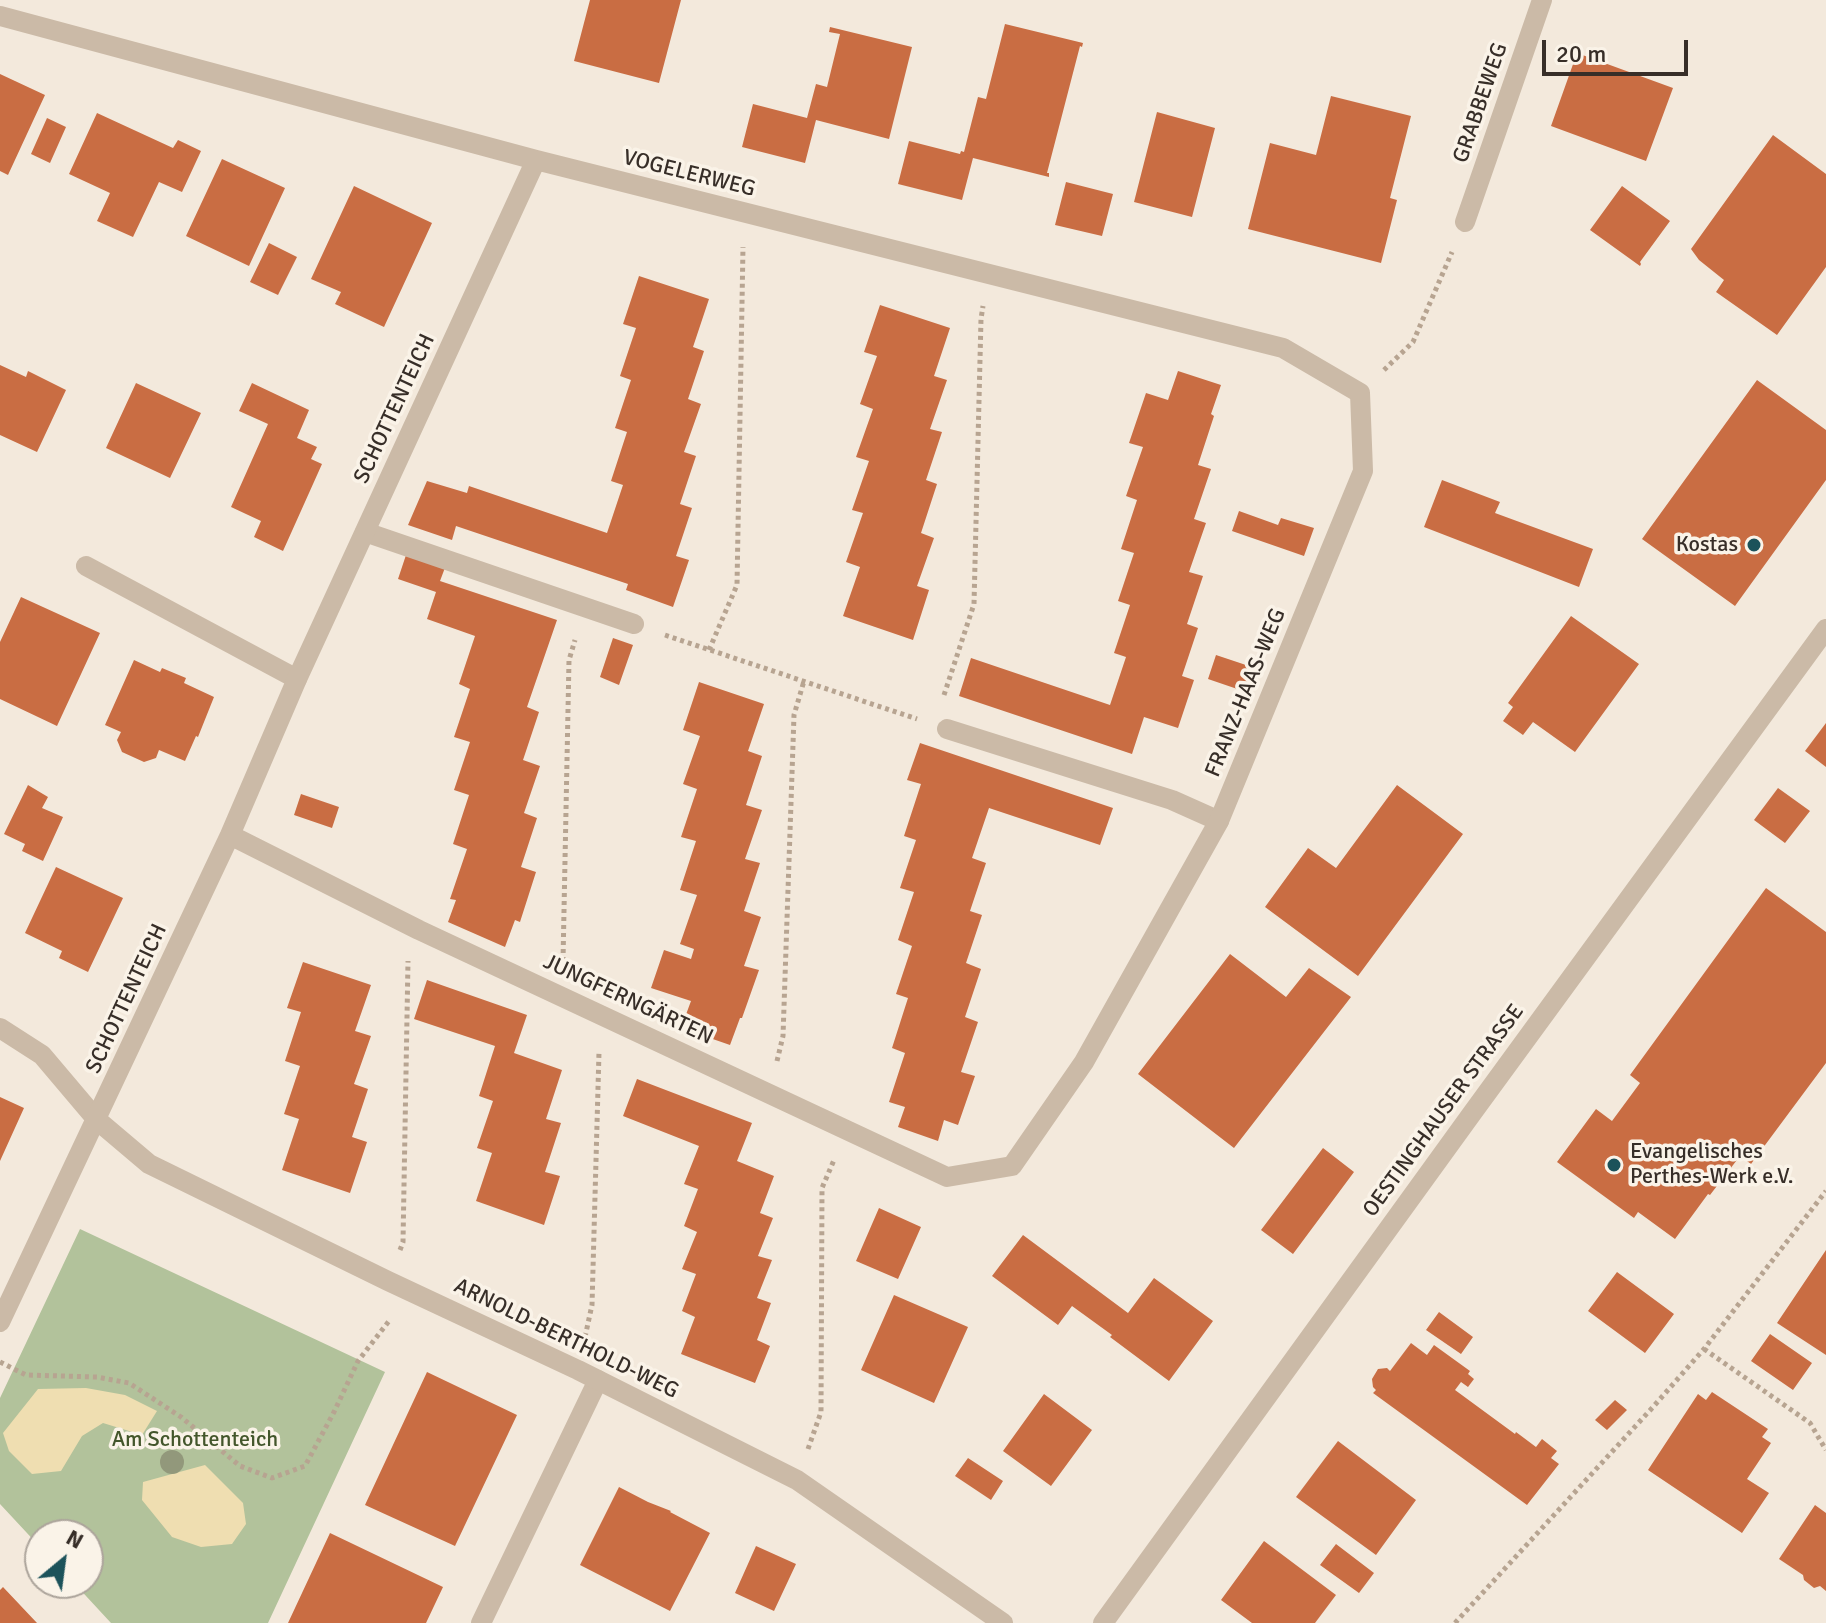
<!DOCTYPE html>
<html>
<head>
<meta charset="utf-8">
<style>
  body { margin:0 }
  #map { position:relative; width:1826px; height:1623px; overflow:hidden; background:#f3e9dc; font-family:Signika,sans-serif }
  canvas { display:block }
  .north { position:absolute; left:24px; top:1519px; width:80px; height:80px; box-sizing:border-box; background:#faf3e8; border:2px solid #aca49b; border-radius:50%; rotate:29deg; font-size:22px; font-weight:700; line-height:32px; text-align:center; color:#372e28 }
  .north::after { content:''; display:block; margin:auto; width:28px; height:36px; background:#1c525a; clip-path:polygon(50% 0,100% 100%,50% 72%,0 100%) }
  .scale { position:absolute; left:1542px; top:40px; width:146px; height:36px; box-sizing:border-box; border:4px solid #372e28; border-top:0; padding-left:10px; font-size:24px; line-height:28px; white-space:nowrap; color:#372e28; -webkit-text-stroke:6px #faf3e8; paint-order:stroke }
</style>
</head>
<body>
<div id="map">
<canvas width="1826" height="1623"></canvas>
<div class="north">N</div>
<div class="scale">20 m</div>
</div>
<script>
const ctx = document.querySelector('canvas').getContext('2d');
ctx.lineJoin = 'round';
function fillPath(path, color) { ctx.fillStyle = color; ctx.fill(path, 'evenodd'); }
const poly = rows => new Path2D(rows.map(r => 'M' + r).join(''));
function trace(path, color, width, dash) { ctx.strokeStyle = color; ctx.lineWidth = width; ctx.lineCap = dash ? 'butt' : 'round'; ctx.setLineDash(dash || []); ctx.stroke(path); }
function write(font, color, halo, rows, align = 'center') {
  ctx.font = font + ' Signika,sans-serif'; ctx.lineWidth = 7; ctx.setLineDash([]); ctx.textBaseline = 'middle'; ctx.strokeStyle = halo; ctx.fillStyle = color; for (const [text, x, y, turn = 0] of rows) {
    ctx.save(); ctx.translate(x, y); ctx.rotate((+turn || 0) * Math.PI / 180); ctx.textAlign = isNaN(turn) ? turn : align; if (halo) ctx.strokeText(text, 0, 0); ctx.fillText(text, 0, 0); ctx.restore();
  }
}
fillPath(poly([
  [80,1229,385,1372,268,1623,111,1623,74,1583,88,1583,88,1535,40,1535,40,1547,0,1504,0,1398]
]), '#b2c29b');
fillPath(poly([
  [86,1388,125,1395,157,1411,142,1435,103,1423,82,1436,61,1471,32,1474,9,1451,3,1433,38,1389],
  [205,1465,243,1503,246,1524,232,1544,201,1547,172,1537,142,1500,143,1482]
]), '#efdeb1');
fillPath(poly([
  [590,0,681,0,659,83,574,61],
  [1005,24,1083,43,1082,47,1080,46,1047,173,1049,173,1049,177,973,158,962,200,898,184,909,141,960,154,961,151,964,152,978,97,986,99],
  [830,27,912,47,889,139,816,120,805,163,742,147,753,104,807,118,816,84,827,87,840,34,829,32],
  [1577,53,1673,88,1646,161,1551,126],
  [0,74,45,95,8,175,0,171],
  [1331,96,1411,116,1390,198,1397,200,1381,263,1248,229,1270,143,1316,155],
  [1157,112,1215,128,1192,217,1134,202],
  [97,113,173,148,178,140,201,151,182,192,159,182,133,237,97,221,110,193,69,174],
  [47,118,66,127,50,163,31,154],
  [1773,135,1826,174,1826,267,1777,335,1716,292,1724,280,1699,260,1691,249],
  [222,159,285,188,249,266,186,236],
  [1066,182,1113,194,1102,236,1055,225],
  [354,186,432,223,384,327,335,304,341,292,311,279],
  [1622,186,1670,221,1640,262,1641,264,1640,266,1590,230],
  [269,243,297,257,278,295,250,282],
  [639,276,709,299,693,347,704,351,688,399,701,404,684,452,696,456,680,504,692,508,676,556,689,560,673,607,626,590,628,584,456,526,452,540,408,525,427,481,467,493,469,486,607,533,623,485,611,481,627,432,615,428,631,380,620,376,636,328,623,324],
  [880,305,950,328,934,376,947,380,930,429,942,432,926,480,937,484,921,533,934,538,917,586,929,590,913,640,843,616,860,567,846,562,863,513,852,510,869,461,856,457,873,409,860,404,877,356,864,352],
  [0,365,26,377,28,371,66,390,37,452,0,435],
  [1178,371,1221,385,1211,414,1214,416,1198,465,1211,469,1194,519,1206,523,1189,572,1203,576,1187,624,1198,628,1182,676,1194,680,1178,728,1144,717,1132,754,959,696,971,658,1110,705,1126,657,1114,653,1130,605,1118,601,1134,553,1121,549,1137,500,1126,496,1143,447,1129,443,1146,393,1168,400],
  [1757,380,1826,430,1826,480,1735,606,1642,539],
  [136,383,201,413,170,478,106,448],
  [252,383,309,410,297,438,317,447,311,459,322,464,283,551,254,537,261,521,231,507,268,424,239,411],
  [1442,480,1500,502,1495,513,1593,549,1579,587,1424,527],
  [1239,511,1278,525,1281,518,1314,528,1304,556,1232,531],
  [407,552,446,565,440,581,557,620,527,707,539,712,523,760,540,766,524,813,537,818,521,867,536,872,520,922,515,920,505,947,448,922,456,900,450,899,467,849,453,844,469,795,454,790,470,742,454,737,470,689,459,684,475,636,427,619,436,592,398,579],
  [21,597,100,633,57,726,0,699,0,642],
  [1571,616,1639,664,1575,752,1533,722,1523,735,1503,721,1513,707,1508,703],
  [613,638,633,645,619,685,600,677],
  [1216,655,1258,669,1249,693,1208,679],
  [134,660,160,672,162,668,186,678,184,683,214,697,198,737,196,736,185,761,159,750,156,758,144,762,122,752,117,740,121,732,105,725],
  [699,682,764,704,748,751,762,756,746,805,762,810,745,859,760,863,744,911,761,917,744,966,759,970,742,1018,740,1018,730,1045,681,1028,691,1001,651,988,664,950,691,959,694,949,680,944,697,895,680,890,696,841,681,837,697,789,683,784,700,736,683,730],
  [1826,723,1826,767,1805,751],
  [920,743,1113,808,1100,845,989,808,972,858,986,863,970,911,982,915,966,963,981,969,965,1017,978,1022,961,1072,975,1076,958,1125,944,1120,938,1141,898,1127,905,1107,889,1102,905,1053,892,1048,908,998,896,994,912,946,898,940,914,892,900,888,916,840,904,836,921,784,907,780],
  [28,785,48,797,42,808,63,817,43,861,22,851,25,844,4,834],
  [1397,785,1463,834,1358,976,1265,907,1308,848,1336,868],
  [1778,788,1810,811,1785,843,1754,820],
  [301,794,339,807,332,828,294,815],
  [56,867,123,898,88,972,59,958,62,951,25,933],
  [1766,888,1826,932,1826,1063,1751,1164,1740,1156,1710,1195,1708,1194,1675,1239,1638,1212,1634,1218,1557,1162,1596,1109,1612,1121,1640,1083,1630,1075],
  [1230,954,1286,997,1309,968,1351,997,1234,1148,1138,1074],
  [303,962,371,985,355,1031,371,1036,354,1084,368,1089,352,1137,367,1142,350,1193,282,1170,299,1119,284,1114,300,1066,285,1061,301,1012,287,1008],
  [427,980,527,1015,514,1053,562,1070,546,1119,561,1123,545,1172,560,1176,544,1225,476,1201,492,1153,477,1148,493,1101,479,1096,495,1046,414,1019],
  [637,1079,752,1123,737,1161,774,1176,760,1213,773,1218,758,1256,772,1260,757,1298,771,1303,757,1340,770,1346,755,1383,681,1354,695,1317,682,1311,696,1274,682,1269,697,1232,684,1226,698,1189,684,1184,699,1146,623,1116],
  [0,1097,24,1108,0,1161],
  [1323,1148,1354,1172,1293,1254,1261,1230],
  [879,1208,921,1227,898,1279,856,1261],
  [1023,1235,1128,1313,1154,1278,1213,1321,1169,1381,1110,1337,1112,1335,1072,1306,1058,1325,992,1276],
  [1826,1250,1826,1355,1777,1323],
  [1617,1272,1674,1314,1645,1353,1588,1311],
  [894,1295,968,1327,934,1403,861,1370],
  [1439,1312,1473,1337,1461,1354,1426,1330],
  [1770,1334,1812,1363,1793,1390,1751,1361],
  [1411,1343,1427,1355,1434,1345,1470,1371,1468,1374,1474,1379,1468,1387,1461,1382,1455,1390,1515,1434,1516,1432,1536,1447,1542,1439,1557,1451,1551,1458,1559,1464,1527,1505,1373,1393,1376,1390,1373,1387,1372,1379,1378,1369,1387,1368,1390,1371],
  [427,1372,517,1415,455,1546,365,1505],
  [1712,1392,1768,1429,1762,1437,1771,1443,1747,1479,1769,1493,1742,1533,1648,1470,1698,1394,1706,1400],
  [1044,1394,1092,1430,1051,1486,1003,1451],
  [1615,1400,1627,1410,1607,1430,1595,1420],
  [1338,1441,1416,1500,1376,1555,1296,1497],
  [968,1458,1003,1481,991,1500,955,1476],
  [619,1487,648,1502,671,1511,670,1512,710,1533,670,1611,580,1565],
  [1815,1505,1826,1513,1826,1591,1820,1586,1814,1588,1804,1580,1803,1575,1779,1559],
  [330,1533,443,1587,426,1623,288,1623],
  [1264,1541,1336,1595,1315,1623,1252,1623,1221,1600],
  [1336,1544,1374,1573,1359,1593,1320,1565],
  [756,1546,796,1564,774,1611,735,1593],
  [3,1587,37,1623,0,1623,0,1590]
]), '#c96d43');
trace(poly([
  [1384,370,1413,342,1452,252],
  [665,635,917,719],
  [709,650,737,585,743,247],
  [944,695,974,604,981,319,983,306],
  [563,961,569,660,575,640],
  [777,1061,783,1036,794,715,804,681],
  [400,1250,403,1242,408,961],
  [585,1337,592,1305,599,1052],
  [1704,1349,1810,1423,1826,1450],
  [0,1362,26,1375,97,1377,129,1383,181,1417,240,1466,272,1478,305,1466,334,1412,358,1361,389,1321],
  [808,1449,821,1412,822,1188,834,1160],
  [1455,1623,1653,1407,1704,1349,1826,1191]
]), '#b7a491', 5, [4, 4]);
trace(poly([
  [365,532,634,624],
  [86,566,297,679],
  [947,729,1172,800,1219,821],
  [0,1028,42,1055,97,1120],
  [481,1623,598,1380]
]), '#cbbaa7', 20);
trace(poly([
  [0,16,536,160,1283,348,1360,393,1363,471,1219,821,1084,1062,1012,1166,947,1177,419,930,230,835],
  [1465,222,1542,0],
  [97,1120,149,1164,388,1281,578,1370,797,1480,1003,1623],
  [0,1322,230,835,297,679,536,160]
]), '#cbbaa7', 20);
trace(poly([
  [1103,1623,1473,1112,1826,629]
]), '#cbbaa7', 20);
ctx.fillStyle = '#92987b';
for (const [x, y] of [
  [172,1462]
]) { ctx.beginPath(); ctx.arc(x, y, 12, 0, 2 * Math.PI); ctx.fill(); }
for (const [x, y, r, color] of [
  [1754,545,8,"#1c525a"],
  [1614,1165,8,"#1c525a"]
]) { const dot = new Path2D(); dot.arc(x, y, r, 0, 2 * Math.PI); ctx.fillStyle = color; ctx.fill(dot); trace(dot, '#faf3e8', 3); }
write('22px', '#372e28', '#faf3e8', [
  ["GRABBEWEG",1481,103,-71],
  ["VOGELERWEG",689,174,14],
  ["SCHOTTENTEICH",395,409,-65],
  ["FRANZ-HAAS-WEG",1246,693,-68],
  ["SCHOTTENTEICH",127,999,-65],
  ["JUNGFERNGÄRTEN",628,1000,25],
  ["OESTINGHAUSER STRASSE",1444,1111,-54],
  ["ARNOLD-BERTHOLD-WEG",566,1339,26]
]);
write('22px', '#372e28', '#faf3e8', [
  ["Kostas",1738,545],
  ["Evangelisches",1630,1152,"left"],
  ["Perthes-Werk e.V.",1630,1177,"left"]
], 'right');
write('22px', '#43562b', '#faf3e8', [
  ["Am Schottenteich",195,1440]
]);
</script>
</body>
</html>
